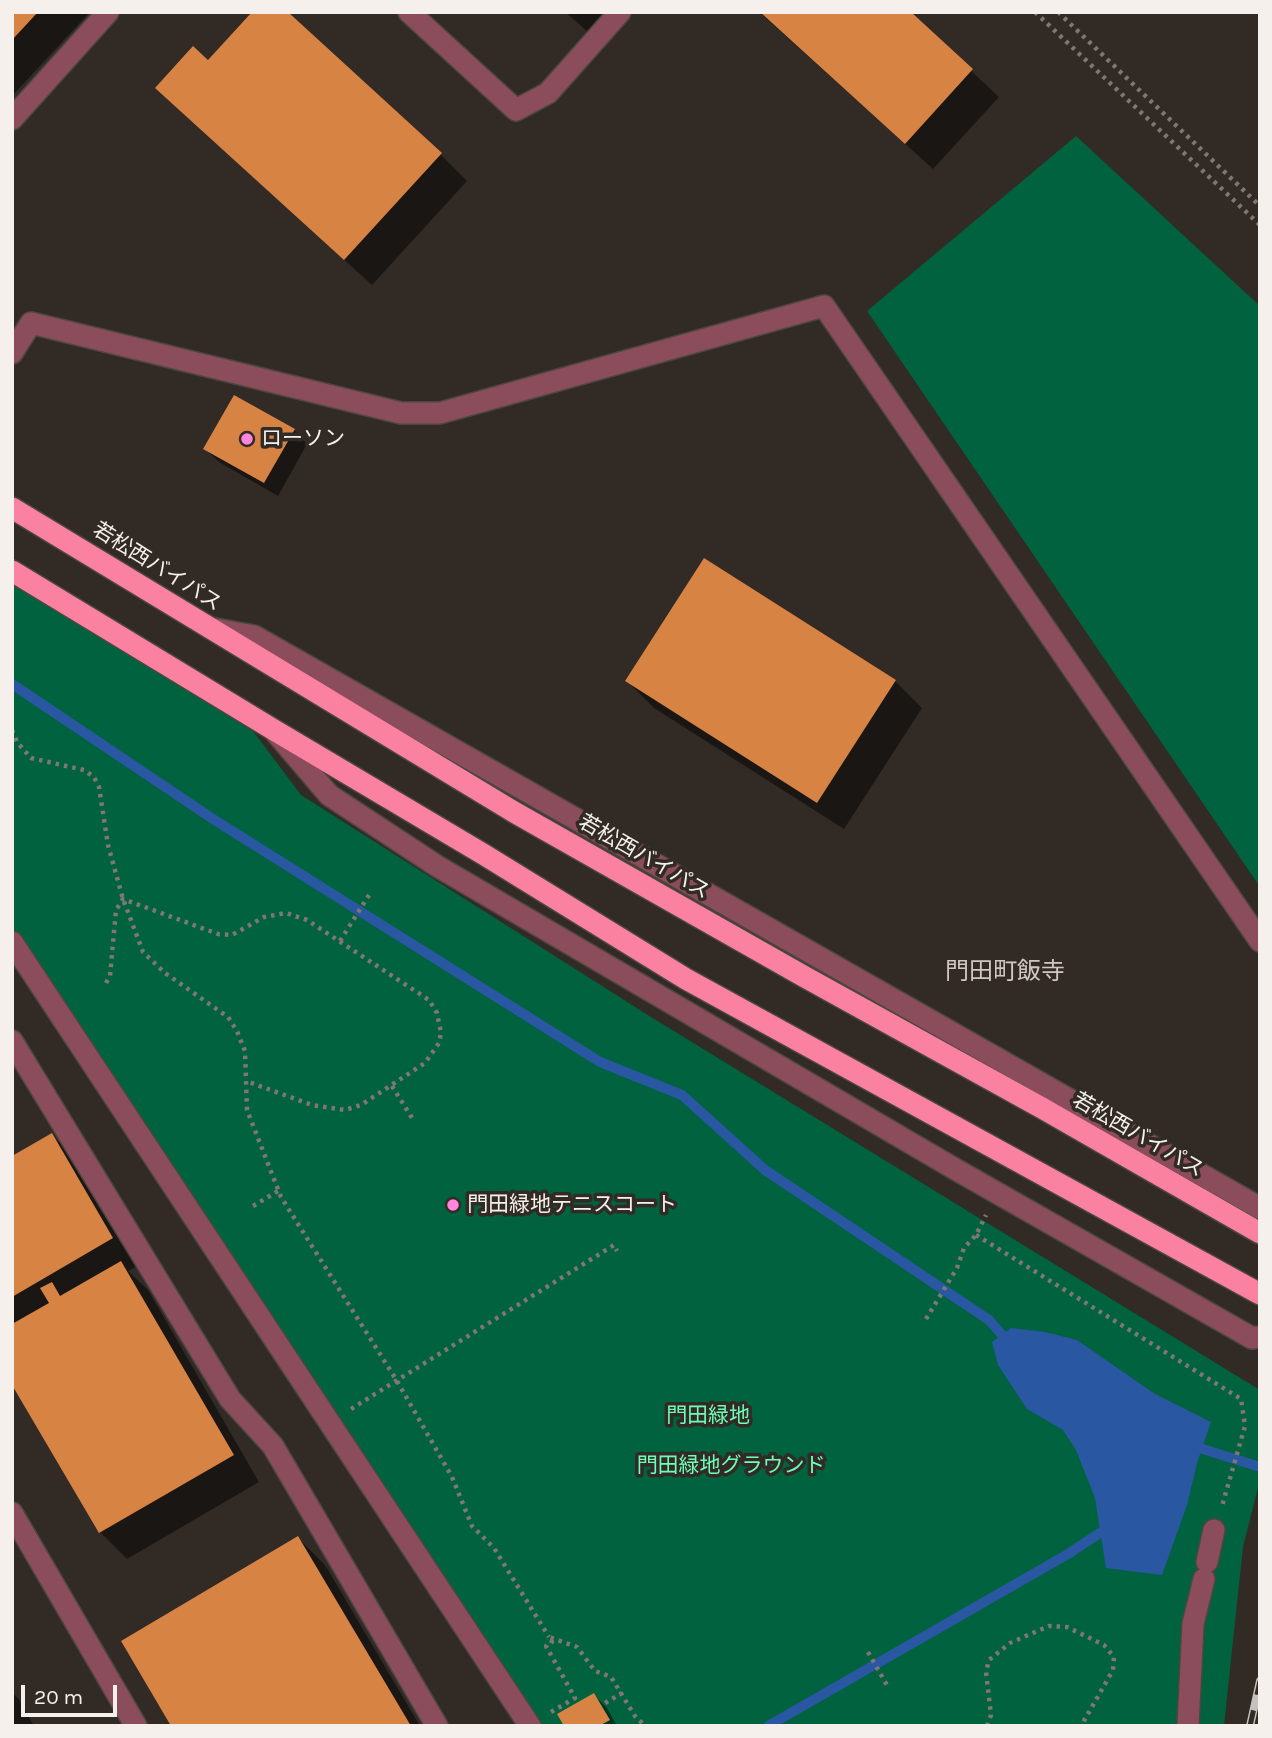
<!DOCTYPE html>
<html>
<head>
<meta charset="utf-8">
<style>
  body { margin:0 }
  #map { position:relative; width:1272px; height:1738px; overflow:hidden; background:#322a25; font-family:Karla,sans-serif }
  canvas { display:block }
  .frame { position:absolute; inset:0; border:14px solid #f5f0ec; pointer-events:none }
  .scale { position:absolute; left:21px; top:1685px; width:96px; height:32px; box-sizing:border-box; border:4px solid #f5f0ec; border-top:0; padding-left:9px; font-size:21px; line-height:24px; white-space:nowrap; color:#f5f0ec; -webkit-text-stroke:5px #322a25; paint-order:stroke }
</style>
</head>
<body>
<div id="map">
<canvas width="1272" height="1738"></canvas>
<div class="frame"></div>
<div class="scale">20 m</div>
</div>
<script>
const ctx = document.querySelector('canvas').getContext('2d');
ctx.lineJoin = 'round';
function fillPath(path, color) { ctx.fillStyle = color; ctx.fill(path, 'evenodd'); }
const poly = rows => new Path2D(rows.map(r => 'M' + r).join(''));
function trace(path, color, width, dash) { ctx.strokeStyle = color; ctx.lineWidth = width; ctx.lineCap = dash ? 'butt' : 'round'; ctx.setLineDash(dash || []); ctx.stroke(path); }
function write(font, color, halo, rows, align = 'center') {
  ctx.font = font + ' Karla,"Noto Sans JP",sans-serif'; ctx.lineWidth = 7; ctx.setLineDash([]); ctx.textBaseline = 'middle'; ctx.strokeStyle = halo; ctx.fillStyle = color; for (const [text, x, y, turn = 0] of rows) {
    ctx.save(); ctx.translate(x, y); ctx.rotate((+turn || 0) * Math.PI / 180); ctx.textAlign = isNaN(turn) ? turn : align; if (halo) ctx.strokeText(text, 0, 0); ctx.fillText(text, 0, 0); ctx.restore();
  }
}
fillPath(poly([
  [1076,136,1260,306,1258,884,867,311],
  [12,583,253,731,301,795,651,1017,1260,1390,1260,1480,1243,1547,1224,1726,541,1726,12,928]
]), '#00623e');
fillPath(poly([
  [1011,1328,1045,1332,1077,1340,1155,1394,1211,1422,1197,1463,1187,1505,1162,1575,1106,1568,1095,1498,1076,1450,1063,1430,1027,1409,998,1365,992,1342]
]), '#2957a1');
fillPath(poly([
  [12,12,90,12,12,96],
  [565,12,632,12,603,45],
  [759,12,908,12,999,97,933,169],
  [209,62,441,155,467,181,372,285,184,114],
  [294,430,307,444,278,496,219,462,205,449],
  [627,681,895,681,922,708,844,829,654,708],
  [52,1135,79,1162,139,1265,128,1271,148,1290,259,1482,127,1559,100,1532,12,1381,12,1158],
  [298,1538,325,1565,420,1726,173,1726],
  [12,1693,18,1698,34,1726,12,1726],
  [594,1695,607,1708,617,1726,566,1726]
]), '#0007');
trace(poly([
  [12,684,213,819,600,1062,682,1095,765,1170,989,1320,1010,1344],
  [1190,1445,1260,1467],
  [768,1726,1068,1554,1109,1527]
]), '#2957a1', 10);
fillPath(poly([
  [12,12,38,12,12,40],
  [252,12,288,12,442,153,344,260,155,88,193,46,208,60],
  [760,12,911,12,973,69,905,144],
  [234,395,295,429,264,483,203,449],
  [704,558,896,680,817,803,625,681],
  [52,1133,113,1238,12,1297,12,1156],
  [121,1261,234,1455,99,1533,12,1385,12,1324,49,1303,40,1288,52,1282,60,1296],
  [298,1536,411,1726,171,1726,121,1641],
  [594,1693,610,1720,599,1726,564,1726,557,1714]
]), '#d78344');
const minor = poly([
  [409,12,516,110,548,93,620,12],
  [12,119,108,12],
  [12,353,31,323,401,413,440,413,824,306,1260,941],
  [210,628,254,636,1260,1208],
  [277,734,329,795,437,866,955,1169,1252,1338,1260,1337],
  [12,942,530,1726],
  [12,1041,230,1399,273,1446,437,1726],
  [12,1513,136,1726],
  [1207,1562,1214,1530],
  [1188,1726,1193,1624,1204,1579]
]);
const highway = poly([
  [12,508,514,812,805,977,1042,1108,1260,1233],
  [12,571,274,730,483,854,686,979,1260,1294]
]);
trace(minor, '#4d4641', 24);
trace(highway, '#4d4641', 24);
trace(poly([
  [1035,12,1260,225],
  [1058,12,1260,206],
  [12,730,17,742,31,758,84,770,94,777,99,787,108,845,123,899,143,952,165,973,228,1017,237,1031,245,1051,247,1110,281,1197,397,1381,452,1477,472,1526,494,1548,549,1637],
  [340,941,369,895],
  [106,983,110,976,116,910,123,899,218,934,232,935,264,917,286,913,307,920,429,1000,437,1013,441,1033,439,1043,425,1063,361,1105,345,1110,312,1105,246,1081],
  [392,1086,412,1118],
  [253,1206,278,1191],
  [976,1235,1241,1399,1245,1426,1222,1506],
  [926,1319,957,1268,964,1248,976,1235,986,1215],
  [351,1409,614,1245,617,1251],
  [868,1652,888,1687],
  [605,1703,622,1693],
  [551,1712,575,1698,546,1646,552,1642,549,1637,577,1647,595,1671,611,1677,635,1716,645,1726],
  [987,1726,991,1715,986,1672,989,1660,1010,1643,1049,1626,1067,1627,1104,1645,1114,1657,1113,1670,1081,1726]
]), '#7e7772', 4.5, [3.5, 5]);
trace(minor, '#8b4d5c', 21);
trace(highway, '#fb81a1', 21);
const rail = poly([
  [1250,1726,1260,1681]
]);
trace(rail, '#c7c1bd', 8);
trace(rail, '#322a25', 5, [16]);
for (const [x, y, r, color] of [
  [247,439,7,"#ff85df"],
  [453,1205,7,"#ff85df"]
]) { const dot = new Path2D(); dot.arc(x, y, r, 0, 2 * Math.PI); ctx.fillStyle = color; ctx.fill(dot); trace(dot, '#322a25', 2.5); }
write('21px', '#f5f0ec', '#322a25', [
  ["ローソン",261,439],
  ["門田緑地テニスコート",467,1205]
], 'left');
write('21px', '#f5f0ec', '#322a25', [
  ["若松西バイパス",157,567,32],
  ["若松西バイパス",644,857,30],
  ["若松西バイパス",1138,1135,30]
]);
write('21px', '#6cfeb9', '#322a25', [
  ["門田緑地",708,1416],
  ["門田緑地グラウンド",731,1466]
]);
write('24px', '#d1c7c0', '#322a25', [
  ["門田町飯寺",1005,972]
]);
</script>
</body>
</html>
